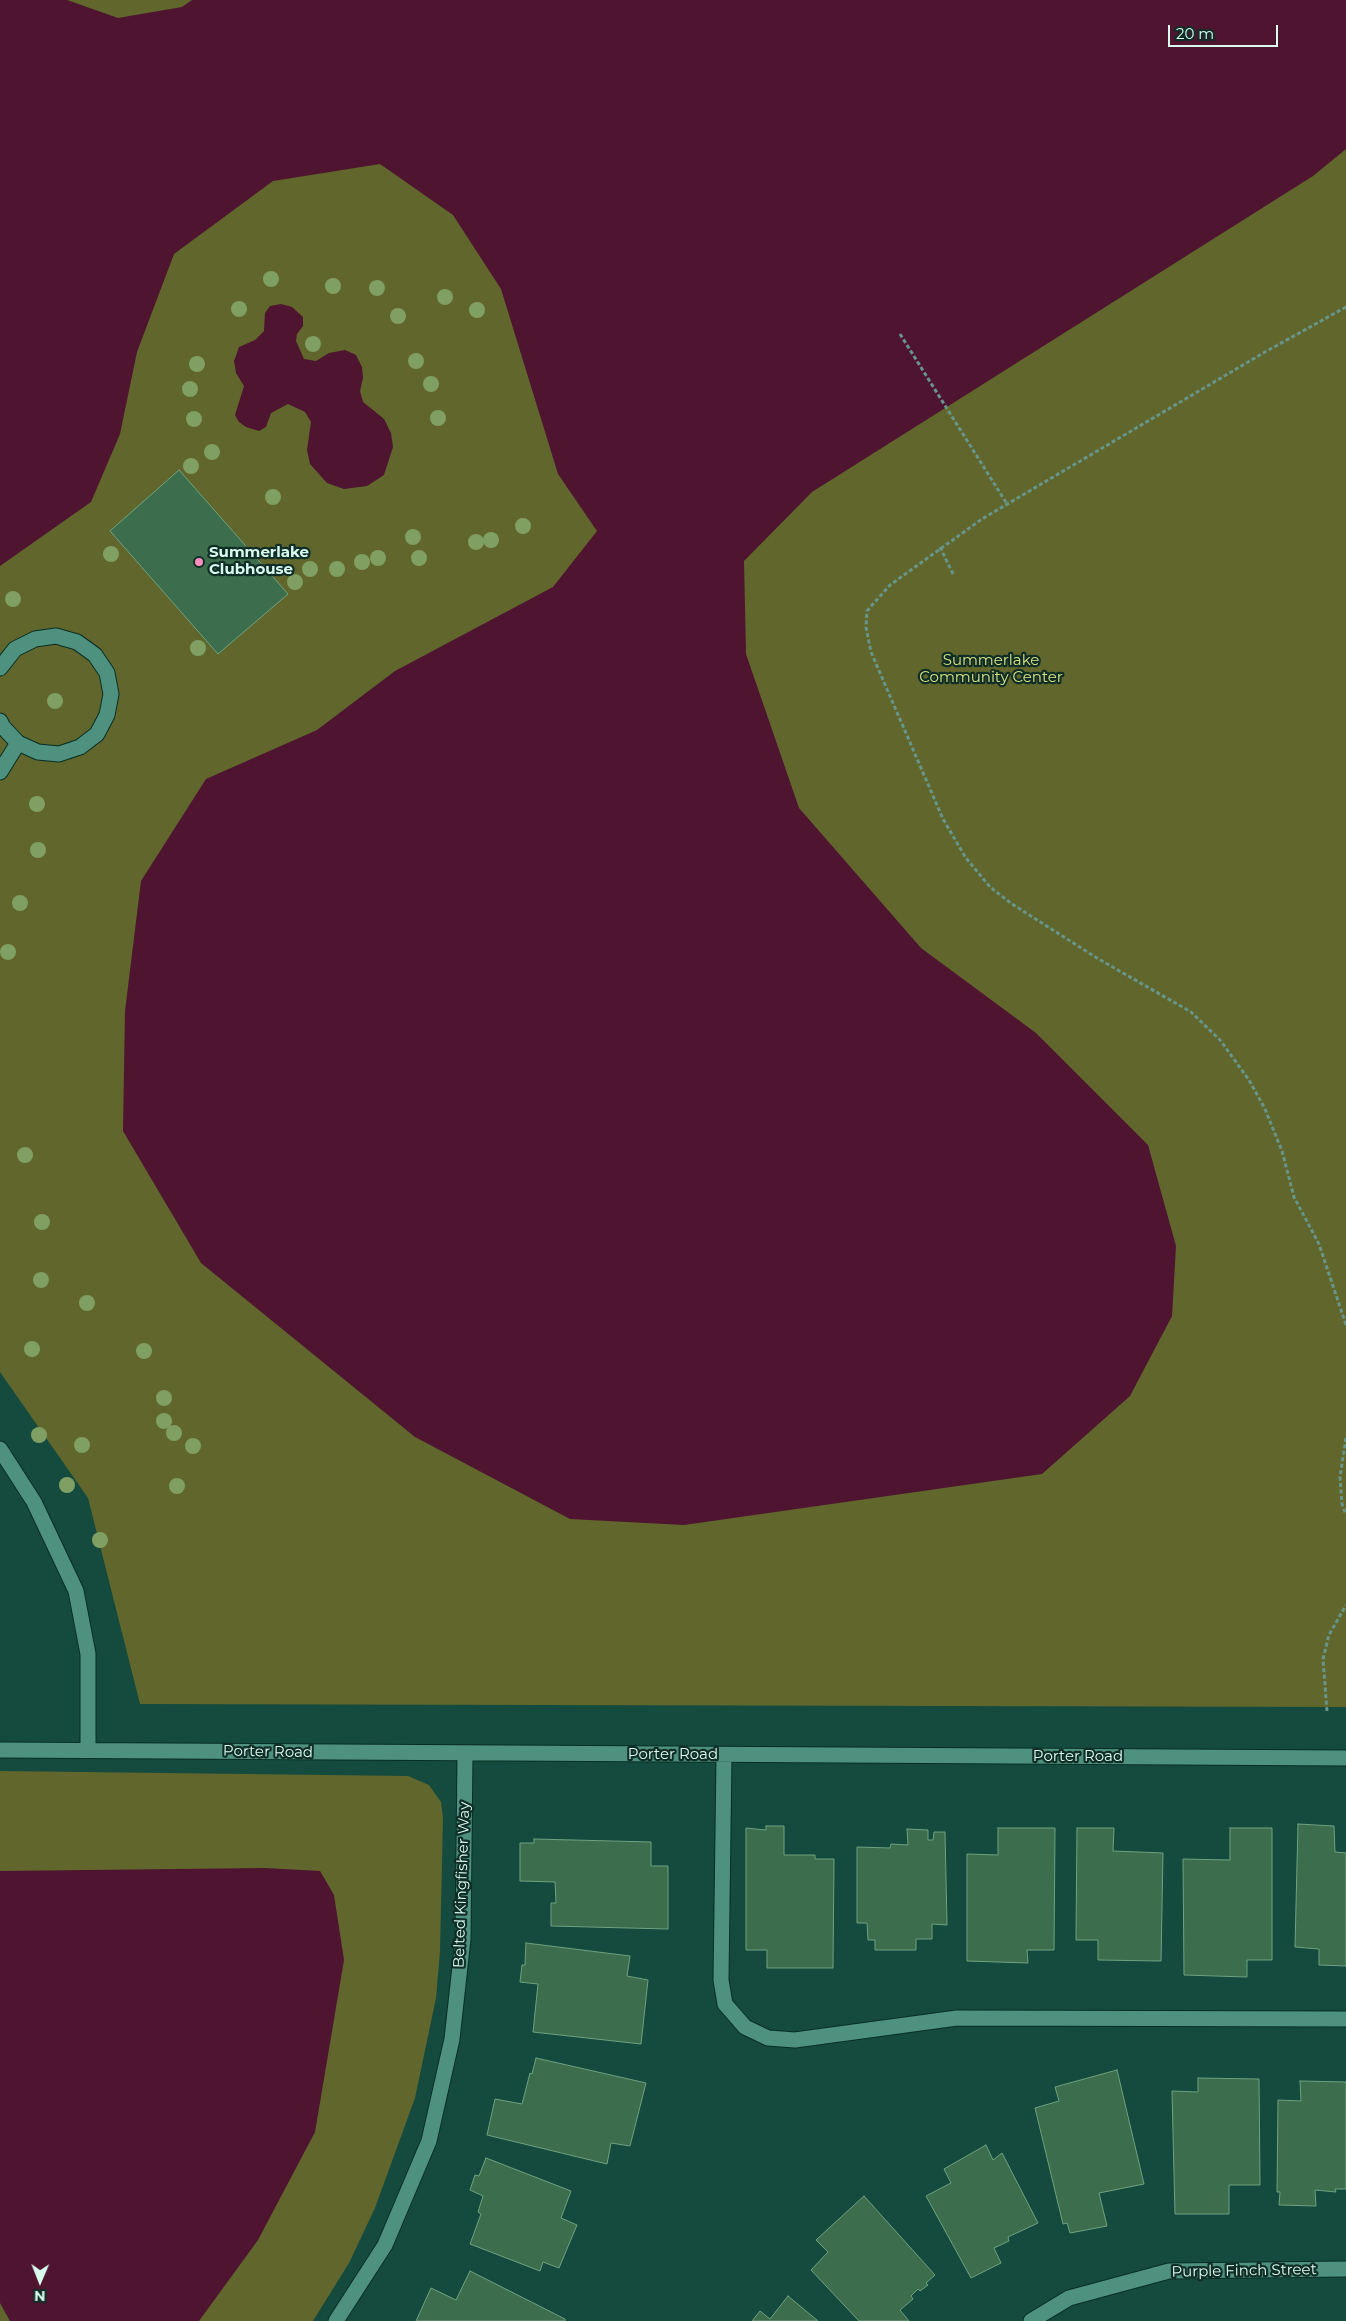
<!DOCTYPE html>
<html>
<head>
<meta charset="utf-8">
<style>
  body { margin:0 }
  #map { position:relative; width:1346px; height:2321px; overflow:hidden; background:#154b3e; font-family:Montserrat,sans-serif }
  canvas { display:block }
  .north { position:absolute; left:15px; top:2256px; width:50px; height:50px; -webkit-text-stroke:4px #102d26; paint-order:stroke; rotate:181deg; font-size:14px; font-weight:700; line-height:20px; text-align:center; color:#d9fbf0 }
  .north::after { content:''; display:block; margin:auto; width:18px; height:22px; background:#d9fbf0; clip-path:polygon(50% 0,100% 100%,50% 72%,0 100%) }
  .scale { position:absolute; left:1168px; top:25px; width:110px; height:22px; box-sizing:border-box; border:2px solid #d9fbf0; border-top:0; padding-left:6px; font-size:15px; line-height:18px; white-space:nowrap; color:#d9fbf0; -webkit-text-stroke:4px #102d26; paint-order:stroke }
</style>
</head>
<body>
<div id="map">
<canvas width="1346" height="2321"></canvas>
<div class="north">N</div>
<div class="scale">20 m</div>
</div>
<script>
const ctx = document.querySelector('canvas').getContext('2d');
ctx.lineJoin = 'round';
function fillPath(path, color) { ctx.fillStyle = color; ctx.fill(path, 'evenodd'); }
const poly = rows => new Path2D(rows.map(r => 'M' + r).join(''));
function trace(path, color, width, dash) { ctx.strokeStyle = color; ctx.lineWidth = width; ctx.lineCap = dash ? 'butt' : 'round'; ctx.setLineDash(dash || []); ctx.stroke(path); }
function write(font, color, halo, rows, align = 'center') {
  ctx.font = font + ' Montserrat,sans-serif'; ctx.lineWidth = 4.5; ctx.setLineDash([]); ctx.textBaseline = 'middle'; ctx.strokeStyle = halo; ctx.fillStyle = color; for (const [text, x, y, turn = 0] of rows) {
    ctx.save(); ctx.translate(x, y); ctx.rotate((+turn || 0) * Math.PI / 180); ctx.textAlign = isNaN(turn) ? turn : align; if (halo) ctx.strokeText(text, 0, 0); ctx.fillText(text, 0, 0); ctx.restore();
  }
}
fillPath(poly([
  [0,0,1346,0,1346,1707,140,1704,88,1498,0,1372],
  [0,1771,408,1776,429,1785,441,1802,443,1818,440,1951,436,1998,415,2098,375,2208,349,2263,313,2321,0,2321]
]), '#60662c');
fillPath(poly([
  [0,0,67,0,118,18,182,7,192,0,1346,0,1346,149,1313,176,812,492,744,561,746,654,799,808,921,948,1036,1033,1148,1145,1176,1246,1172,1316,1130,1396,1042,1474,684,1525,570,1519,415,1437,201,1263,123,1131,125,1011,141,881,206,779,317,730,395,671,553,587,597,531,558,474,501,289,453,215,380,164,273,181,174,254,137,352,120,434,91,502,0,566],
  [281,304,292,307,303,317,303,326,297,334,296,341,304,359,316,361,329,353,345,350,356,355,362,367,363,378,360,391,363,402,384,419,391,433,393,447,384,475,367,486,344,489,327,483,310,464,307,450,311,422,305,412,288,404,271,413,266,427,259,431,246,427,239,422,235,415,244,386,236,373,234,361,239,347,255,340,264,331,265,313,270,306],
  [265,1868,320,1871,334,1895,344,1960,315,2132,258,2240,199,2321,10,2321,0,2303,0,1871]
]), '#4e1430');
const building = poly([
  [179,470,288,594,218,654,110,531,179,470],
  [1298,1824,1334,1826,1335,1852,1346,1853,1346,1966,1319,1965,1319,1949,1295,1947,1298,1824],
  [766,1826,784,1826,784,1855,815,1855,815,1859,834,1859,833,1968,767,1968,767,1950,746,1950,746,1828,766,1830,766,1826],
  [998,1828,1055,1828,1054,1950,1027,1950,1028,1963,967,1961,967,1854,998,1855,998,1828],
  [1077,1828,1114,1828,1113,1851,1163,1853,1161,1961,1098,1960,1098,1940,1076,1940,1077,1828],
  [1230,1828,1272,1828,1272,1960,1247,1960,1247,1977,1184,1975,1183,1859,1230,1860,1230,1828],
  [907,1829,928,1830,928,1840,933,1840,934,1832,945,1832,947,1925,932,1924,932,1939,916,1939,916,1950,875,1950,875,1940,868,1940,867,1923,857,1923,857,1847,890,1848,891,1844,908,1845,907,1829],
  [534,1839,651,1842,651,1866,668,1866,668,1929,551,1926,551,1903,556,1903,555,1882,520,1881,520,1843,534,1843,534,1839],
  [526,1943,630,1956,627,1976,648,1980,641,2044,533,2032,538,1984,520,1982,522,1965,525,1965,526,1943],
  [536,2058,646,2083,630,2146,611,2143,607,2164,487,2135,495,2099,522,2104,530,2073,532,2074,536,2058],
  [1117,2070,1144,2184,1099,2193,1107,2226,1070,2233,1067,2223,1063,2224,1035,2108,1059,2101,1055,2087,1117,2070],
  [1198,2078,1259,2079,1260,2185,1229,2185,1229,2214,1175,2214,1172,2091,1198,2092,1198,2078],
  [1300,2081,1346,2082,1346,2189,1335,2189,1336,2192,1315,2190,1316,2206,1279,2205,1280,2192,1277,2192,1278,2100,1301,2101,1300,2081],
  [986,2145,993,2160,1002,2153,1038,2223,1008,2237,1009,2241,994,2248,1001,2263,971,2278,926,2196,951,2183,944,2169,986,2145],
  [486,2158,571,2191,561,2218,577,2225,559,2268,543,2262,540,2271,470,2244,481,2214,478,2212,483,2196,470,2190,475,2175,479,2176,486,2158],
  [864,2196,935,2275,926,2283,928,2285,920,2291,918,2289,911,2296,913,2299,900,2310,909,2321,859,2321,811,2270,828,2252,816,2240,864,2196],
  [470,2271,565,2319,565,2321,416,2321,431,2288,456,2300,470,2271],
  [788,2296,818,2321,752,2321,760,2311,770,2319,788,2296]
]);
fillPath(building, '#3c6d4d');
trace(building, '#6fa280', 1);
const minor = poly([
  [0,668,15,649,35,639,56,636,77,642,95,655,107,673,111,694,107,715,97,734,80,747,59,754,38,752,18,743,3,727,0,721],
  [0,772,18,743],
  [0,1449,34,1502,76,1591,88,1654,88,1750],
  [0,1750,1346,1758],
  [724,1756,721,1980,725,2004,745,2027,768,2038,795,2040,957,2018,1346,2019],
  [336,2321,385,2245,429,2141,452,2039,463,1939,465,1754],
  [1031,2321,1069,2298,1169,2271,1346,2269]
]);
trace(minor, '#082e25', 17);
trace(poly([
  [1346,307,1265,352,982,519,890,585,867,611,866,627,871,652,943,819,966,858,990,887,1012,904,1097,958,1191,1012,1220,1040,1249,1080,1265,1109,1282,1151,1294,1197,1319,1244,1346,1325],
  [900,334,1007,504],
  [940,547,954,576],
  [1346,1438,1340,1477,1342,1504,1346,1515],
  [1327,1711,1323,1659,1329,1635,1346,1605]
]), '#679589', 3, [4, 2.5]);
trace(minor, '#4e917f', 15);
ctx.fillStyle = '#809f63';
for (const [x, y] of [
  [271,279],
  [333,286],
  [377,288],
  [445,297],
  [239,309],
  [477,310],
  [398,316],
  [313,344],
  [416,361],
  [197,364],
  [431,384],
  [190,389],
  [438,418],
  [194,419],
  [212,452],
  [191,466],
  [273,497],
  [523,526],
  [413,537],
  [491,540],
  [476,542],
  [111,554],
  [378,558],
  [419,558],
  [362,562],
  [310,569],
  [337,569],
  [295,582],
  [13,599],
  [198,648],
  [55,701],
  [37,804],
  [38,850],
  [20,903],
  [8,952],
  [25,1155],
  [42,1222],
  [41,1280],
  [87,1303],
  [32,1349],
  [144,1351],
  [164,1398],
  [164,1421],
  [174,1433],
  [39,1435],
  [82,1445],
  [193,1446],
  [67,1485],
  [177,1486],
  [100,1540]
]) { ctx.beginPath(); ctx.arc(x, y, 8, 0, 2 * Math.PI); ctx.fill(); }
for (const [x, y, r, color] of [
  [199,562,5,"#fe8ebd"]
]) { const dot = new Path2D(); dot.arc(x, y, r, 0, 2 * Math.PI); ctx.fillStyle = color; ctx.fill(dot); trace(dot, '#102d26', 2); }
write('bold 15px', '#d9fbf0', '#102d26', [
  ["Summerlake",209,553],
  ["Clubhouse",209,570]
], 'left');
write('15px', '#d8e382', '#102d26', [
  ["Summerlake",991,661],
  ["Community Center",991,678]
]);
write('15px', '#d9fbf0', '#102d26', [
  ["Porter Road",268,1752,1],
  ["Porter Road",673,1755],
  ["Porter Road",1078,1757],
  ["Belted Kingfisher Way",462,1885,-88],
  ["Purple Finch Street",1244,2271,-1]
]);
</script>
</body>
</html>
